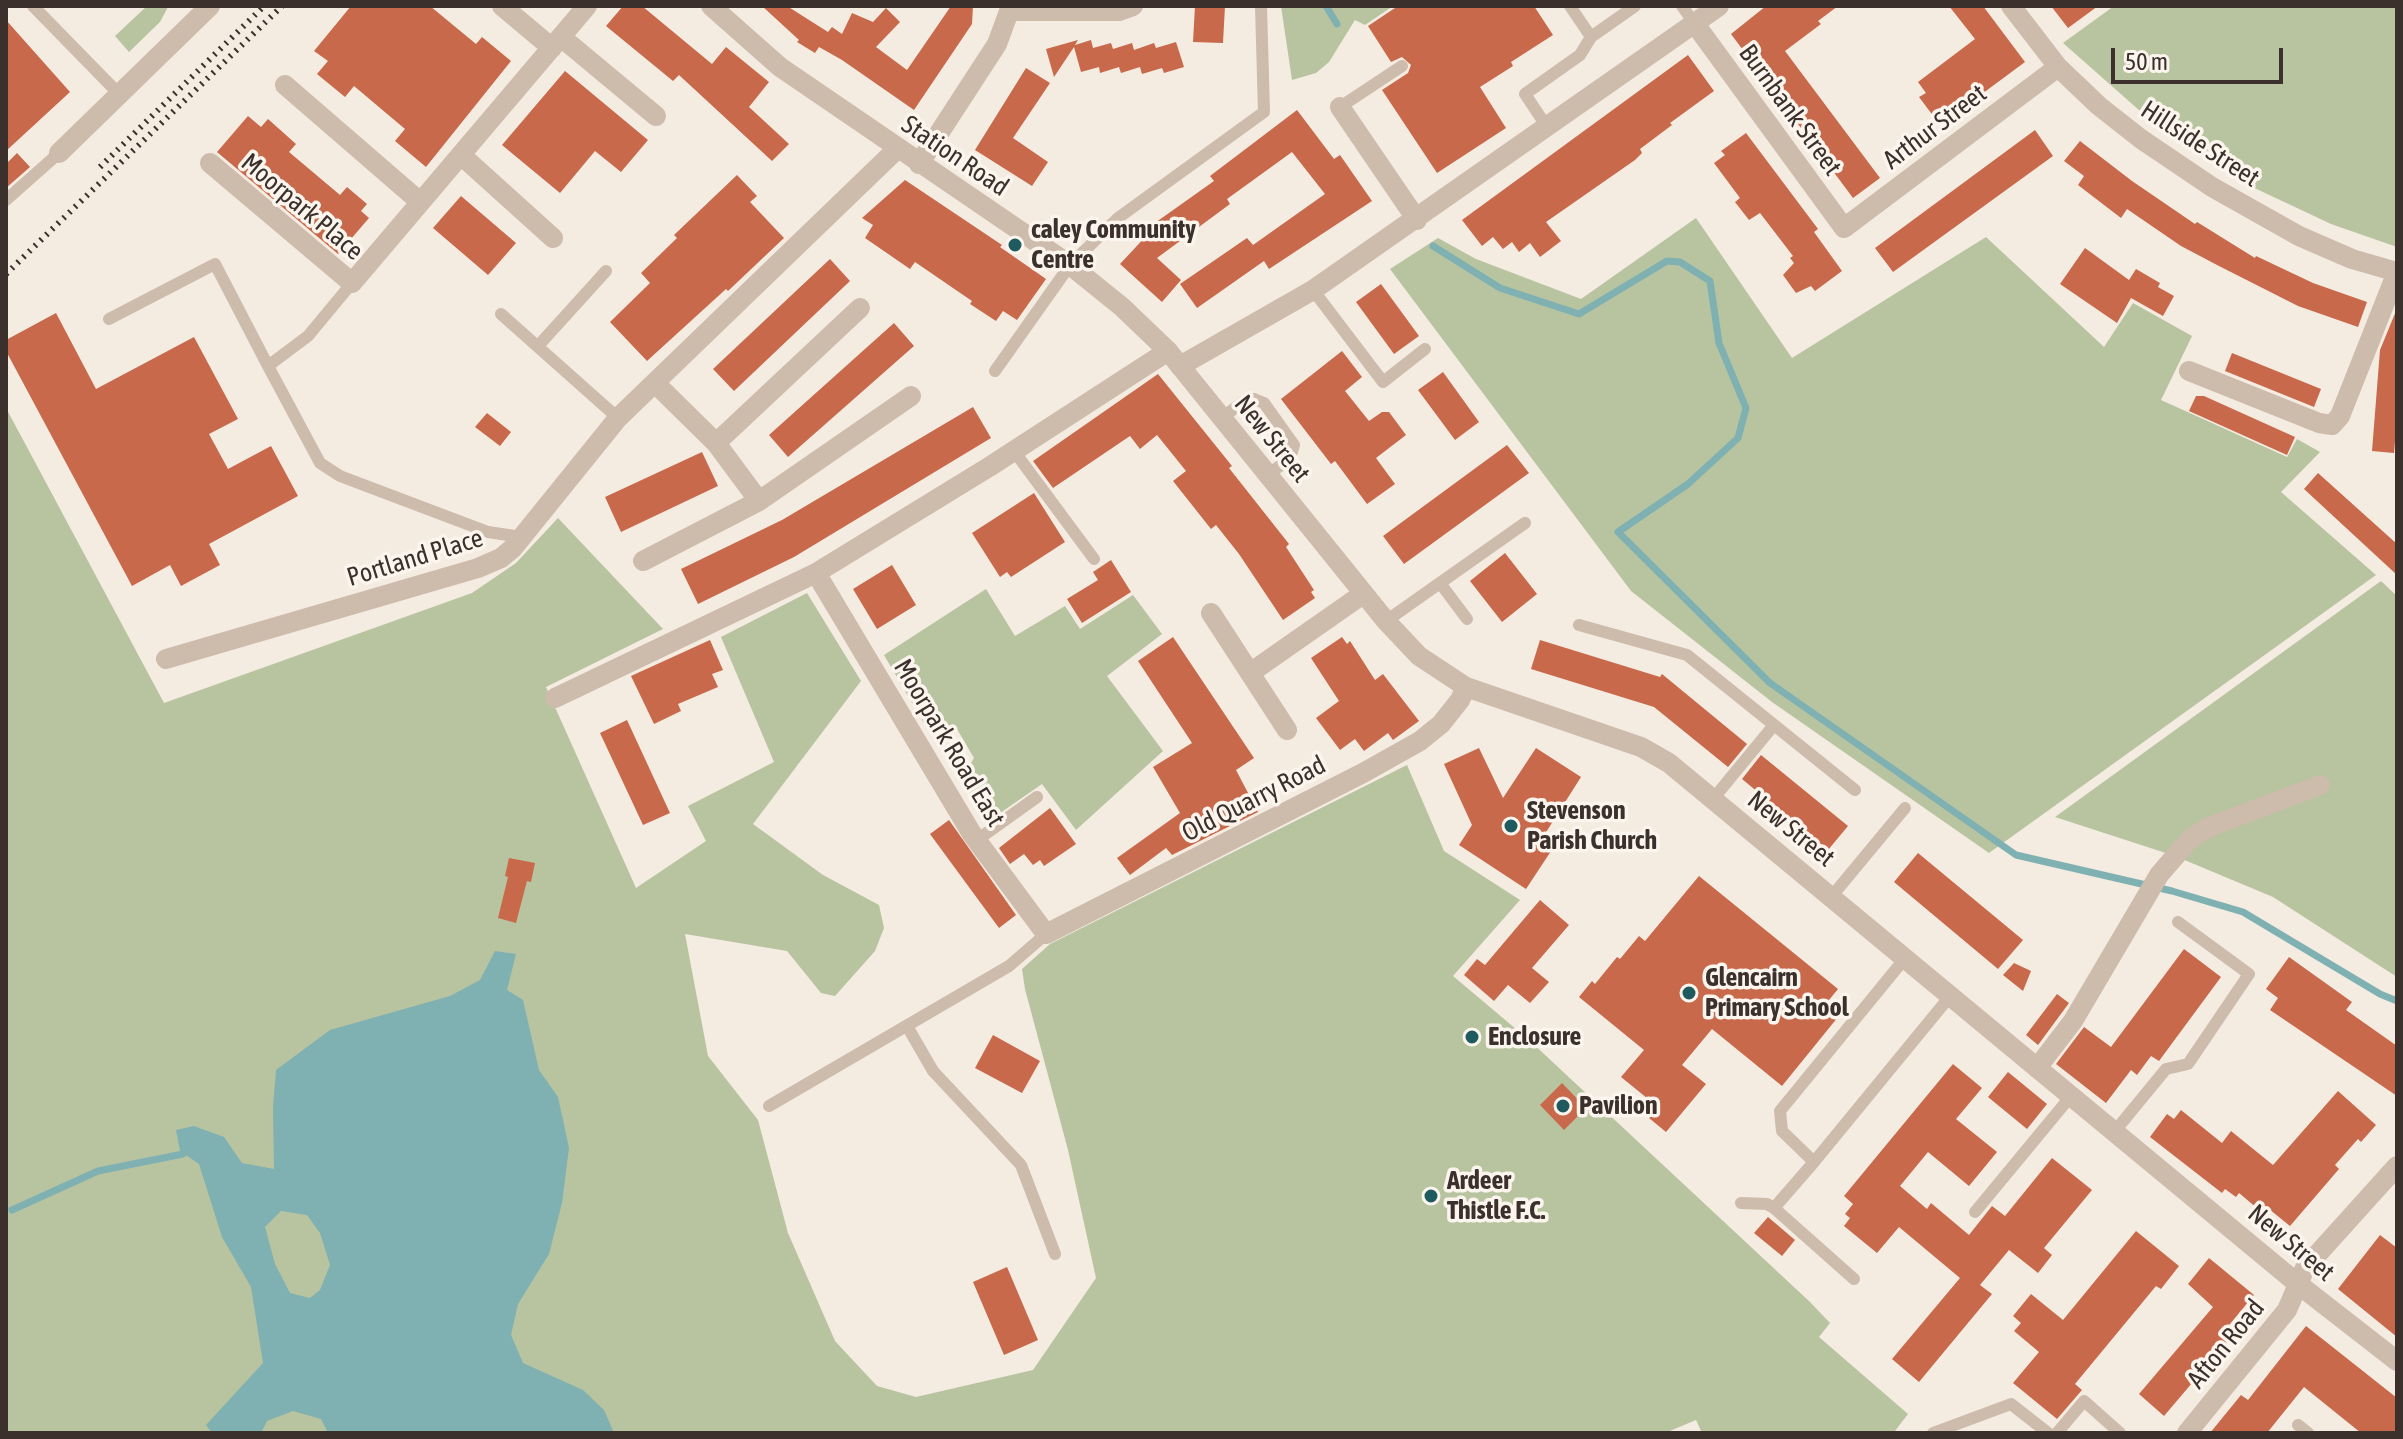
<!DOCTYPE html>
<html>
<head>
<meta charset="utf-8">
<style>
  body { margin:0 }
  #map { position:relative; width:2403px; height:1439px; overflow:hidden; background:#f4ebe1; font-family:"Asap Condensed",sans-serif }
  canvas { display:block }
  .frame { position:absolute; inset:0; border:8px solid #3b302b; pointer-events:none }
  .scale { position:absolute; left:2111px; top:48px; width:172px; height:36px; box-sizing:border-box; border:4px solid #3b302b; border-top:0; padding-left:10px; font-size:24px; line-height:28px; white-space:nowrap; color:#3b302b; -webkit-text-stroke:6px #fbf5ee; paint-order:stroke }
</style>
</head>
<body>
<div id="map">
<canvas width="2403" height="1439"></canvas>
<div class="frame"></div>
<div class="scale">50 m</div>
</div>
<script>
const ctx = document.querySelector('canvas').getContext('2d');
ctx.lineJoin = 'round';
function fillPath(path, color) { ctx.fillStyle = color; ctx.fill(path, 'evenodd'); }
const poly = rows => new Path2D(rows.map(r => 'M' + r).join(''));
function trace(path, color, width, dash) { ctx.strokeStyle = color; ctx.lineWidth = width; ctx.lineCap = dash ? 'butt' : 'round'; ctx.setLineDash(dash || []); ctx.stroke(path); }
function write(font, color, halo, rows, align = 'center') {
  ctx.font = font + ' "Asap Condensed",sans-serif'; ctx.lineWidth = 7; ctx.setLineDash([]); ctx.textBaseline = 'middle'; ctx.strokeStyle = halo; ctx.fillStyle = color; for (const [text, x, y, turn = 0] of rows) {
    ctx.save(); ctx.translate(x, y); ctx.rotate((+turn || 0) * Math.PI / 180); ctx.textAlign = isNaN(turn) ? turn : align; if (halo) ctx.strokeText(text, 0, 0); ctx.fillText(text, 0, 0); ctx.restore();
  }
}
fillPath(poly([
  [147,6,168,7,160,22,129,52,115,36],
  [1281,6,1393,6,1365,25,1355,20,1329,62,1316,73,1292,80],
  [2114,6,2397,6,2397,247,2331,224,2246,184,2156,125,2063,43],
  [1696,218,1792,358,1986,237,2104,347,2133,303,2192,336,2161,400,2287,457,2297,439,2320,452,2281,492,2376,575,1989,853,1772,702,1631,591,1390,269,1438,238,1476,259,1581,299],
  [6,408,164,703,472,593,516,563,558,518,663,629,546,687,636,888,706,841,688,806,774,762,721,637,807,593,861,681,753,824,823,875,879,905,884,928,875,951,835,996,821,993,787,951,685,934,708,1056,758,1120,788,1233,835,1341,877,1386,916,1397,1033,1370,1096,1278,1068,1150,1025,989,1022,969,1050,944,1407,765,1444,851,1520,900,1453,976,1529,1040,1810,1302,1830,1323,1819,1337,1908,1414,1895,1431,1896,1433,1702,1433,1696,1420,1665,1433,6,1433],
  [2381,581,2397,596,2397,977,2273,897,2175,856,2055,817],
  [986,589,1015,636,1065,606,1080,629,1133,595,1162,634,1107,676,1163,751,1076,830,1042,784,990,820,964,785,964,775,974,758,957,729,934,730,925,725,884,655]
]), '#b8c4a0');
fillPath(poly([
  [495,951,516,954,507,990,523,1000,539,1070,558,1097,569,1148,562,1203,549,1254,518,1304,511,1335,523,1363,583,1390,604,1410,614,1433,328,1433,321,1419,293,1411,267,1421,261,1433,212,1433,206,1425,263,1363,251,1287,222,1237,199,1164,180,1151,176,1130,194,1126,224,1137,242,1163,274,1169,273,1107,276,1070,330,1030,450,996,480,980],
  [281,1211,307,1215,320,1233,330,1265,320,1290,310,1298,290,1293,275,1264,265,1227]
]), '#7fb0b2');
trace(poly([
  [1326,6,1337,24],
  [1433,246,1500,288,1579,314,1667,261,1680,262,1710,281,1719,343,1746,408,1738,438,1688,484,1618,532,1770,683,2016,855,2172,891,2243,912,2380,994,2397,1001],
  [12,1210,98,1171,183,1154]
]), '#7fb0b2', 7);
fillPath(poly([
  [351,6,430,6,476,44,482,37,511,61,426,167,395,141,405,129,354,86,345,97,317,74,328,61,314,51],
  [623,6,642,6,712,64,726,47,769,82,749,107,789,144,772,161,679,75,673,81,606,26],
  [762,6,787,6,828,32,832,27,842,34,852,13,873,22,886,8,900,22,876,47,907,70,951,6,973,6,972,24,914,110,842,60,819,47,815,53,797,42,799,40],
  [1195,6,1225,6,1223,43,1193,42],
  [1398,6,1534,6,1553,35,1511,62,1513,66,1480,87,1506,128,1437,173,1382,90,1408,73,1411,65,1402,57,1391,62,1368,26],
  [1766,6,1838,6,1818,21,1821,24,1785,51,1880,178,1853,198,1731,34],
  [1949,6,1983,6,2025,62,1940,125,1919,97,1926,93,1918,82,1975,39],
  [2051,6,2098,6,2068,28],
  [6,20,70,92,6,151],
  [1078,40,1075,45,1091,40,1093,48,1111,43,1113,49,1132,43,1134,50,1154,43,1156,48,1176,42,1184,67,1164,73,1162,68,1142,74,1140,67,1121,73,1119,67,1100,73,1099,67,1081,72,1074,47,1054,77,1046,49],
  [1688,55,1714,91,1670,123,1672,125,1640,149,1642,153,1635,160,1546,222,1561,241,1540,257,1530,243,1519,252,1512,242,1503,249,1493,237,1482,246,1462,220],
  [1026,68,1050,83,1013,138,1048,162,1032,186,975,150],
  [565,71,648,140,621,172,595,151,560,193,502,145],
  [1297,110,1334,159,1340,155,1372,201,1269,269,1264,261,1197,308,1180,284,1247,238,1253,245,1325,194,1292,152,1227,199,1230,204,1157,258,1181,280,1162,302,1120,264,1148,234,1145,230,1214,181,1210,176],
  [248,116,261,127,268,119,296,144,289,152,340,195,347,187,367,204,361,211,369,218,338,254,217,152],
  [2035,130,2053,156,1893,272,1875,248],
  [1746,133,1818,229,1814,232,1842,271,1815,291,1811,286,1796,293,1783,275,1794,263,1790,258,1793,256,1760,213,1749,220,1735,202,1740,198,1714,163,1725,155,1721,151],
  [2080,141,2132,181,2195,224,2197,222,2255,258,2256,256,2313,283,2367,302,2358,327,2298,306,2219,266,2181,246,2127,209,2121,218,2078,185,2084,176,2064,161],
  [17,153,30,167,6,188,6,164],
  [737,175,757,196,750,202,784,238,728,291,726,289,647,361,610,322,650,283,641,273,677,238,674,235],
  [905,180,1002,245,1000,247,1046,279,1017,320,1003,311,996,321,970,304,972,301,915,262,910,269,865,238,873,225,862,218],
  [461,196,516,243,488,275,433,228],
  [2085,248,2129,280,2136,269,2160,283,2158,287,2174,296,2163,316,2131,298,2117,323,2060,284],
  [830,259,850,281,734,391,713,369],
  [1381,284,1419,336,1394,354,1356,302],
  [2396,311,2397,419,2394,453,2372,451,2380,350],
  [56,313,96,389,194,337,238,419,209,434,228,469,271,446,298,496,209,544,220,565,181,586,170,565,132,586,6,351,6,340],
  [894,323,914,346,788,457,769,435],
  [1342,351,1362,377,1345,391,1369,421,1382,412,1389,412,1406,435,1376,458,1395,484,1367,504,1335,461,1331,464,1281,399],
  [2232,353,2321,389,2314,407,2225,371],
  [1443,372,1479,422,1455,440,1418,390],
  [1158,374,1232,466,1229,468,1289,544,1286,547,1314,590,1311,592,1315,598,1283,620,1239,554,1216,525,1211,529,1173,481,1186,471,1157,435,1140,449,1130,436,1053,488,1033,461],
  [2196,396,2204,396,2295,437,2287,455,2189,411],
  [973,407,991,438,794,557,698,604,681,569,782,520],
  [487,413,511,432,500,446,475,427],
  [1507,445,1529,473,1404,564,1383,536],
  [702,452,718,486,621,532,605,497],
  [2318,473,2397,544,2397,575,2304,489],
  [1034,493,1065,542,1011,577,1007,572,1000,577,972,533],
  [1505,553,1537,594,1502,622,1470,581],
  [1111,560,1131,592,1082,623,1067,599,1098,580,1093,572],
  [892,565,916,605,877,629,853,589],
  [1173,637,1254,758,1236,770,1258,812,1172,855,1166,848,1130,875,1117,858,1180,813,1153,767,1192,743,1138,661],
  [1342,637,1347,644,1350,641,1375,680,1383,674,1419,721,1393,740,1388,733,1364,751,1355,739,1340,750,1316,718,1339,701,1311,658],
  [710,640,723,670,712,674,718,687,678,704,681,711,654,724,631,676],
  [1540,640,1660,677,1662,674,1747,744,1728,767,1654,707,1531,669],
  [627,720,670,813,643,825,600,733],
  [1479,748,1503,798,1536,748,1581,777,1543,837,1555,845,1526,889,1459,845,1472,825,1444,764],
  [1761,755,1848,826,1828,850,1742,779],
  [1050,808,1076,844,1044,866,1040,860,1033,865,1024,854,1010,864,999,848],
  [949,820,1016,915,999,928,930,834],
  [1918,853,2023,940,1998,969,1894,882],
  [509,858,535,863,531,882,527,881,516,923,498,918,508,877,505,876],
  [1699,876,1838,989,1824,1006,1838,1017,1782,1086,1712,1029,1682,1065,1706,1084,1666,1132,1649,1118,1658,1107,1621,1077,1644,1050,1579,997,1592,981,1595,984,1617,957,1620,959,1639,936,1645,941],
  [1540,900,1569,925,1532,968,1549,982,1530,1003,1508,985,1494,1001,1464,975,1477,959,1485,965],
  [2184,949,2221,977,2159,1061,2151,1056,2137,1075,2131,1070,2106,1103,2056,1064,2084,1027,2111,1047],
  [2289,957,2352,1002,2346,1010,2397,1046,2397,1096,2270,1010,2278,998,2266,989],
  [2014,963,2031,971,2023,991,2003,975],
  [2057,994,2069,1003,2038,1045,2026,1035],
  [993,1035,1040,1061,1022,1093,975,1068],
  [1953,1064,1982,1088,1956,1119,1997,1152,1969,1186,1928,1152,1900,1186,1927,1209,1931,1203,1969,1235,1992,1206,2005,1216,2052,1158,2092,1190,2044,1248,2052,1255,2038,1273,2009,1250,1980,1285,1992,1294,1919,1382,1892,1359,1960,1278,1899,1227,1877,1253,1844,1226,1850,1218,1845,1214,1853,1204,1844,1196],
  [2008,1072,2047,1104,2027,1129,1988,1097],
  [1562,1083,1586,1108,1564,1130,1540,1105],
  [2338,1091,2376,1125,2361,1142,2358,1139,2335,1165,2339,1169,2290,1226,2269,1209,2264,1214,2239,1193,2236,1197,2225,1189,2222,1193,2150,1137,2167,1114,2174,1119,2181,1110,2222,1143,2231,1131,2273,1165],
  [1768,1217,1795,1240,1782,1256,1754,1233],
  [2136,1231,2179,1266,2161,1289,2156,1286,2075,1384,2082,1390,2057,1419,2013,1383,2039,1352,2014,1331,2021,1323,2013,1316,2031,1294,2063,1320],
  [2380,1235,2397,1248,2397,1337,2338,1289],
  [2209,1258,2254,1295,2225,1330,2232,1336,2164,1416,2139,1394,2213,1307,2188,1284],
  [1007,1267,1038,1340,1004,1355,973,1282],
  [2306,1326,2397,1398,2397,1433,2361,1433,2304,1387,2267,1433,2210,1433,2241,1395,2248,1400]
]), '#c8694b');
trace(poly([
  [33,6,119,94],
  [1570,6,1591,37],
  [1682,6,1695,24],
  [1340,107,1402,66],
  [1547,127,1525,94,1580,55,1591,37,1635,6],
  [6,200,59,153],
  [1313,290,1383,382,1425,349],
  [501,314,618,418],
  [109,319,215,264,268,366,308,336,352,283],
  [538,346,606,271],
  [268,366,320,463,340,476,488,532,521,537],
  [995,371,1070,265,1118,218,1264,112,1261,6],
  [1222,418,1244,401,1254,399,1264,403,1294,445,1290,458,1268,475],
  [1014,451,1094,559],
  [1440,583,1467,619],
  [1386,621,1525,523],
  [1579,625,1687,655,1855,790],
  [1713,799,1774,725],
  [977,840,1037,797],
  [1832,896,1905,808],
  [1906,957,1780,1111,1782,1131,1814,1162,1951,995],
  [907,1026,933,1071,1021,1165,1055,1254],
  [769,1106,1009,966,1046,934],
  [2115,1131,2166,1069,2188,1064,2249,974,2178,922],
  [1741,1203,1767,1204,1774,1208,1854,1279],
  [1774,1208,1814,1162],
  [1975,1212,2071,1096],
  [2298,1425,2308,1433],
  [1933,1433,2011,1404,2048,1433],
  [2057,1433,2084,1401,2120,1433]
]), '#cdbbac', 12);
trace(poly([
  [502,6,552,48],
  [2011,6,2058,67,2099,106,2141,139,2212,187,2299,236,2352,259,2397,272],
  [1010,11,1119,11,1133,6],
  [1695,24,1844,228,2058,67],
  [561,37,656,116],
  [285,85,419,201],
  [1340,107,1417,220],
  [59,153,210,6],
  [461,155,553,238],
  [210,163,352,283,587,6],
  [919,164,997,44,1011,6],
  [1180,366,1313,290,1719,6],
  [2189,371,2319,423,2332,425,2340,416,2397,272],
  [655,383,716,443,759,501],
  [716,443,860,308],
  [643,561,759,501,911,396],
  [816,573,972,834,1046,934,1363,773,1420,741,1441,724,1460,700,1466,687],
  [1211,613,1287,730],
  [166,659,478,568,501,558,513,548,618,418,897,149],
  [1250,673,1363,594],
  [555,698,816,573,989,467,1168,351],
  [2037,1068,2073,1021,2159,875,2189,840,2209,827,2320,785],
  [2187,1433,2287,1310,2305,1268,2397,1166]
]), '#cdbbac', 20);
trace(poly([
  [711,6,780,67,1070,265,1122,307,1168,351,1386,621,1419,656,1466,687,1641,747,1669,763,2298,1284,2397,1361]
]), '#cdbbac', 20);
trace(poly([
  [100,167,264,6],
  [6,274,282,6]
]), '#3b302b', 6, [2, 6]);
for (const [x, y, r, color] of [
  [1015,245,8,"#1f5a5e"],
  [1511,826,8,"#1f5a5e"],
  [1689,993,8,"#1f5a5e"],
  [1472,1037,8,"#1f5a5e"],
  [1563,1106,8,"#1f5a5e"],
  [1431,1196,8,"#1f5a5e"]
]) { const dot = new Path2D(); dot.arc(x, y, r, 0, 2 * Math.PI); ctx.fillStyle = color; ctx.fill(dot); trace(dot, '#fbf5ee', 3); }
write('26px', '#3b302b', '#fbf5ee', [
  ["Burnbank Street",1790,110,54],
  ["Arthur Street",1935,127,-37],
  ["Hillside Street",2200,144,33],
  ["Station Road",955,156,34],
  ["Moorpark Place",302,207,40],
  ["New Street",1272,439,51],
  ["Portland Place",415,558,-17],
  ["Moorpark Road East",949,743,59],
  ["Old Quarry Road",1254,799,-27],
  ["New Street",1791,829,39],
  ["New Street",2291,1243,40],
  ["Afton Road",2226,1344,-51]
]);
write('bold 26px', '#3b302b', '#fbf5ee', [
  ["caley Community",1031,230],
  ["Centre",1031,260],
  ["Stevenson",1527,811],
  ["Parish Church",1527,841],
  ["Glencairn",1705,978],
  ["Primary School",1705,1008],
  ["Enclosure",1488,1037],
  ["Pavilion",1579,1106],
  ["Ardeer",1447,1181],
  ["Thistle F.C.",1447,1211]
], 'left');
</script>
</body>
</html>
